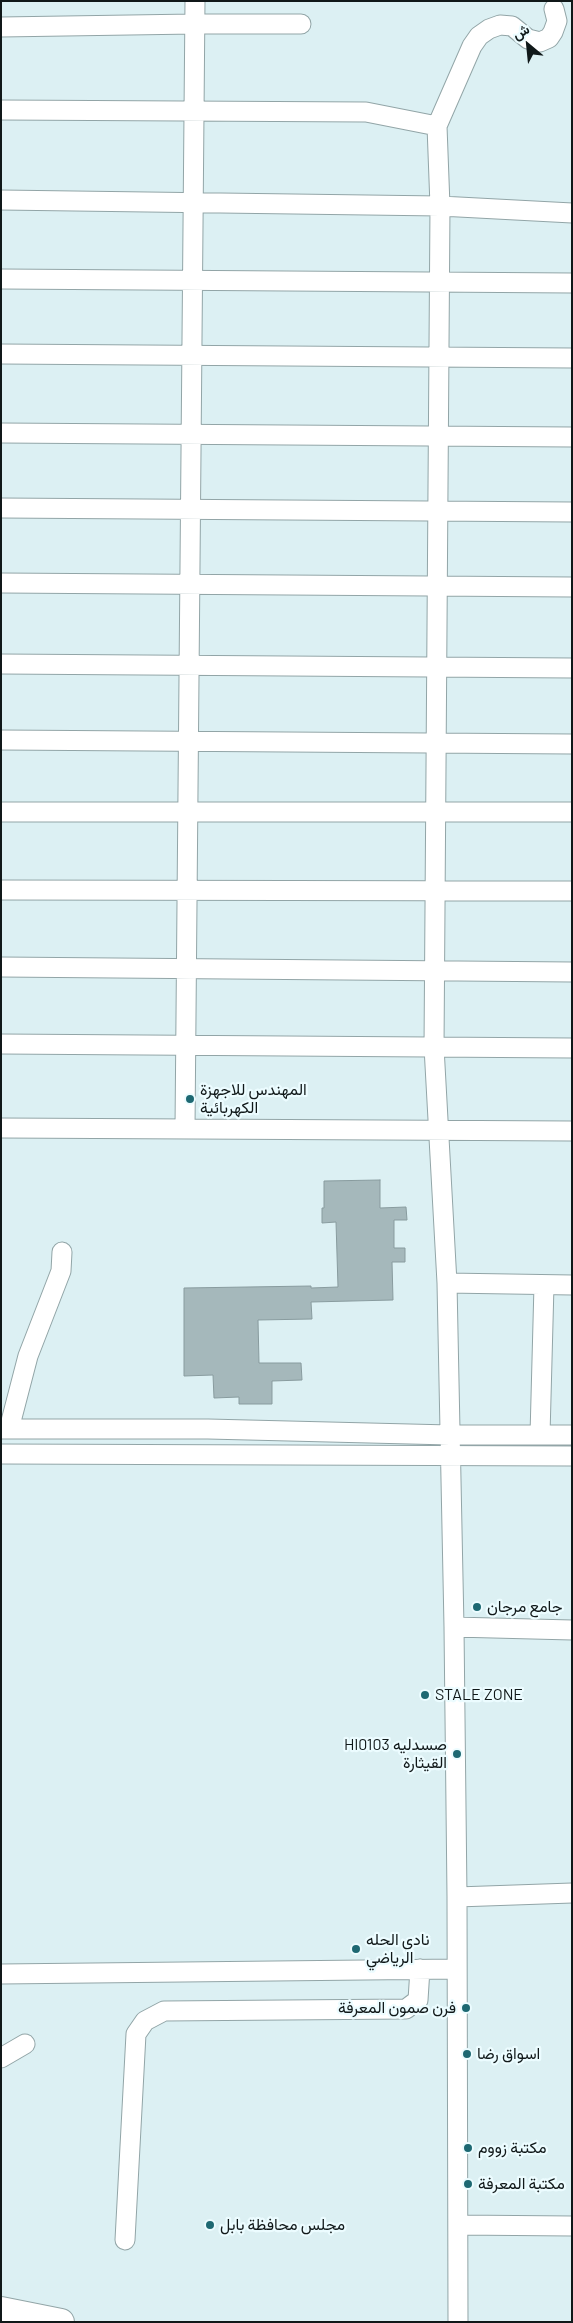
<!DOCTYPE html>
<html>
<head>
<meta charset="utf-8">
<style>
  body { margin:0 }
  #map { position:relative; width:573px; height:2323px; overflow:hidden; background:#dcf0f3; font-family:Barlow,Vazirmatn,sans-serif }
  canvas { display:block }
  .frame { position:absolute; inset:0; border:2px solid #101819; pointer-events:none }
  .north { position:absolute; left:503px; top:20px; width:50px; height:50px; -webkit-text-stroke:4px #ecfcff; paint-order:stroke; rotate:332deg; font-size:14px; font-weight:700; line-height:20px; text-align:center; color:#101819 }
  .north::after { content:''; display:block; margin:auto; width:18px; height:22px; background:#101819; clip-path:polygon(50% 0,100% 100%,50% 72%,0 100%) }
</style>
</head>
<body>
<div id="map">
<canvas width="573" height="2323"></canvas>
<div class="frame"></div>
<div class="north">ش</div>
</div>
<script>
const ctx = document.querySelector('canvas').getContext('2d');
ctx.lineJoin = 'round';
function fillPath(path, color) { ctx.fillStyle = color; ctx.fill(path, 'evenodd'); }
const poly = rows => new Path2D(rows.map(r => 'M' + r).join(''));
function trace(path, color, width, dash) { ctx.strokeStyle = color; ctx.lineWidth = width; ctx.lineCap = dash ? 'butt' : 'round'; ctx.setLineDash(dash || []); ctx.stroke(path); }
function write(font, color, halo, rows, align = 'center') {
  ctx.font = font + ' Barlow,Vazirmatn,sans-serif'; ctx.lineWidth = 4.5; ctx.setLineDash([]); ctx.textBaseline = 'middle'; ctx.strokeStyle = halo; ctx.fillStyle = color; for (const [text, x, y, turn = 0] of rows) {
    ctx.save(); ctx.translate(x, y); ctx.rotate((+turn || 0) * Math.PI / 180); ctx.textAlign = isNaN(turn) ? turn : align; if (halo) ctx.strokeText(text, 0, 0); ctx.fillText(text, 0, 0); ctx.restore();
  }
}
const building = poly([
  [380,1180,380,1208,406,1207,407,1220,394,1220,394,1248,405,1248,405,1262,392,1262,393,1300,311,1302,312,1319,258,1320,259,1363,301,1363,302,1380,272,1381,272,1404,239,1404,239,1397,214,1398,213,1375,184,1376,184,1288,311,1286,311,1288,338,1287,336,1222,322,1223,322,1208,324,1208,324,1181,380,1180]
]);
fillPath(building, '#a5b8bb');
trace(building, '#889b9e', 1);
const minor = poly([
  [1,27,194,24,301,24],
  [1,110,366,112,437,126],
  [1,200,440,206,572,213],
  [1,279,572,283],
  [1,354,572,358],
  [1,433,572,437],
  [1,508,572,512],
  [1,583,572,587],
  [1,664,572,668],
  [1,740,572,744],
  [1,812,572,812],
  [1,890,572,891],
  [1,967,572,972],
  [1,1044,572,1048],
  [1,1128,572,1131],
  [185,1128,195,1],
  [447,1283,572,1285],
  [1,1429,208,1429,450,1435,572,1435],
  [9,1429,28,1356,61,1271,62,1252],
  [540,1435,544,1285],
  [1,1454,572,1456],
  [454,1627,572,1630],
  [457,1897,572,1893],
  [1,1974,456,1969],
  [1,2058,25,2044],
  [458,2225,572,2226],
  [125,2240,136,2034,145,2021,164,2011,406,2009,418,2000,420,1969],
  [458,2322,457,1897,454,1627,447,1283,434,1047,440,206,437,126,472,46,479,36,489,29,500,25,512,26,528,39,540,42,549,38,553,32,557,21,554,9]
]);
const highway = poly([
  [1,2310,61,2322]
]);
trace(minor, '#92a5a7', 21);
trace(highway, '#92a5a7', 28);
trace(minor, '#fff', 19);
trace(highway, '#fff', 26);
for (const [x, y, r, color] of [
  [190,1099,5,"#1d6872"],
  [477,1607,5,"#1d6872"],
  [425,1695,5,"#1d6872"],
  [457,1754,5,"#1d6872"],
  [356,1949,5,"#1d6872"],
  [466,2008,5,"#1d6872"],
  [467,2054,5,"#1d6872"],
  [468,2148,5,"#1d6872"],
  [468,2184,5,"#1d6872"],
  [210,2225,5,"#1d6872"]
]) { const dot = new Path2D(); dot.arc(x, y, r, 0, 2 * Math.PI); ctx.fillStyle = color; ctx.fill(dot); trace(dot, '#ecfcff', 2); }
write('16px', '#101819', '#ecfcff', [
  ["المهندس للاجهزة",200,1090],
  ["الكهربائية",200,1108],
  ["جامع مرجان",487,1607],
  ["STALE ZONE",435,1695],
  ["Hl0103 صسدليه",447,1745,"right"],
  ["القيثارة",447,1763,"right"],
  ["نادي الحله",366,1940],
  ["الرياضي",366,1958],
  ["فرن صمون المعرفة",456,2008,"right"],
  ["اسواق رضا",477,2054],
  ["مكتبة زووم",478,2148],
  ["مكتبة المعرفة",478,2184],
  ["مجلس محافظة بابل",220,2225]
], 'left');
</script>
</body>
</html>
